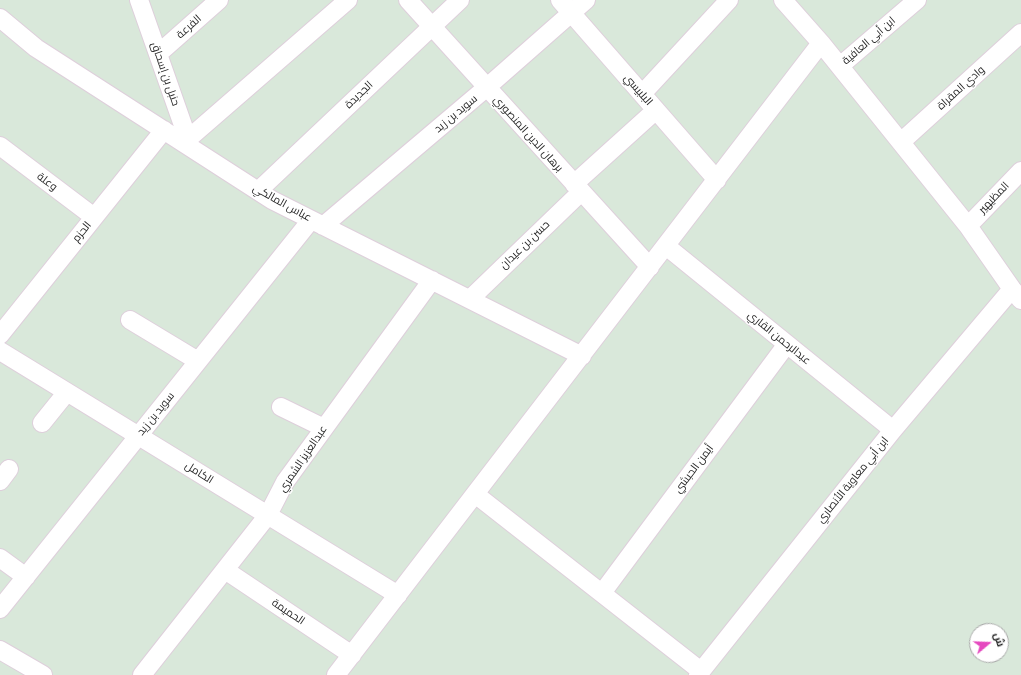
<!DOCTYPE html>
<html>
<head>
<meta charset="utf-8">
<style>
  body { margin:0 }
  #map { position:relative; width:1021px; height:675px; overflow:hidden; background:#d9e8da; font-family:Manrope,Cairo,sans-serif }
  canvas { display:block }
  .north { position:absolute; left:969px; top:623px; width:40px; height:40px; box-sizing:border-box; background:#fff; border:1px solid #a9a9a9; border-radius:50%; rotate:71deg; font-size:11px; font-weight:700; line-height:16px; text-align:center; color:#272727 }
  .north::after { content:''; display:block; margin:auto; width:14px; height:18px; background:#e549bf; clip-path:polygon(50% 0,100% 100%,50% 72%,0 100%) }
</style>
</head>
<body>
<div id="map">
<canvas width="1021" height="675"></canvas>
<div class="north">ش</div>
</div>
<script>
const ctx = document.querySelector('canvas').getContext('2d');
ctx.lineJoin = 'round';
const poly = rows => new Path2D(rows.map(r => 'M' + r).join(''));
function trace(path, color, width, dash) { ctx.strokeStyle = color; ctx.lineWidth = width; ctx.lineCap = dash ? 'butt' : 'round'; ctx.setLineDash(dash || []); ctx.stroke(path); }
function write(font, color, halo, rows, align = 'center') {
  ctx.font = font + ' Manrope,Cairo,sans-serif'; ctx.lineWidth = 3; ctx.setLineDash([]); ctx.textBaseline = 'middle'; ctx.strokeStyle = halo; ctx.fillStyle = color; for (const [text, x, y, turn = 0] of rows) {
    ctx.save(); ctx.translate(x, y); ctx.rotate((+turn || 0) * Math.PI / 180); ctx.textAlign = isNaN(turn) ? turn : align; if (halo) ctx.strokeText(text, 0, 0); ctx.fillText(text, 0, 0); ctx.restore();
  }
}
const street = poly([
  [139,0,191,148],
  [408,0,650,267],
  [560,0,717,180],
  [783,0,821,43,968,226,1012,289,1021,300],
  [0,18,36,48,272,200,582,356],
  [158,54,219,0],
  [840,66,917,0],
  [642,94,729,0],
  [188,139,348,0],
  [901,142,1021,33],
  [0,146,94,217],
  [574,184,656,110],
  [258,191,460,0],
  [323,226,486,88,586,0],
  [968,226,1021,171],
  [666,246,893,430],
  [470,299,581,192],
  [130,320,198,361],
  [0,335,164,130],
  [0,351,398,595],
  [281,407,324,428],
  [42,423,67,392],
  [0,481,9,469],
  [475,494,701,671],
  [0,558,26,577],
  [225,570,352,655],
  [602,593,787,344],
  [0,609,311,220],
  [0,650,43,675],
  [142,675,268,515,285,482,432,280],
  [336,675,821,43],
  [698,675,893,430,1012,289]
]);
trace(street, '#decfdb', 20);
trace(street, '#fff', 18);
write('11px', '#272727', '#fff', [
  ["الفرعة",189,27,-42],
  ["ابن أبي العافية",869,41,-41],
  ["حنبل بن إسحاق",165,74,71],
  ["وادي المقراة",961,88,-42],
  ["البلبيسي",638,90,49],
  ["الجديدة",359,95,-44],
  ["سويد بن زيد",456,114,-40],
  ["برهان الدين المنصوري",528,134,48],
  ["وعلة",47,182,37],
  ["المظيهير",994,198,-46],
  ["عباس المالكي",282,203,29],
  ["الحزم",82,232,-51],
  ["حسن بن عيدان",525,245,-44],
  ["عبدالرحمن القاري",779,338,39],
  ["سويد بن زيد",156,414,-51],
  ["عبدالعزيز الشمري",303,459,-56],
  ["أيمن الحبشي",694,469,-53],
  ["الكامل",199,473,32],
  ["ابن أبي معاوية الأنصاري",853,480,-51],
  ["الحميمة",288,612,34]
]);
</script>
</body>
</html>
